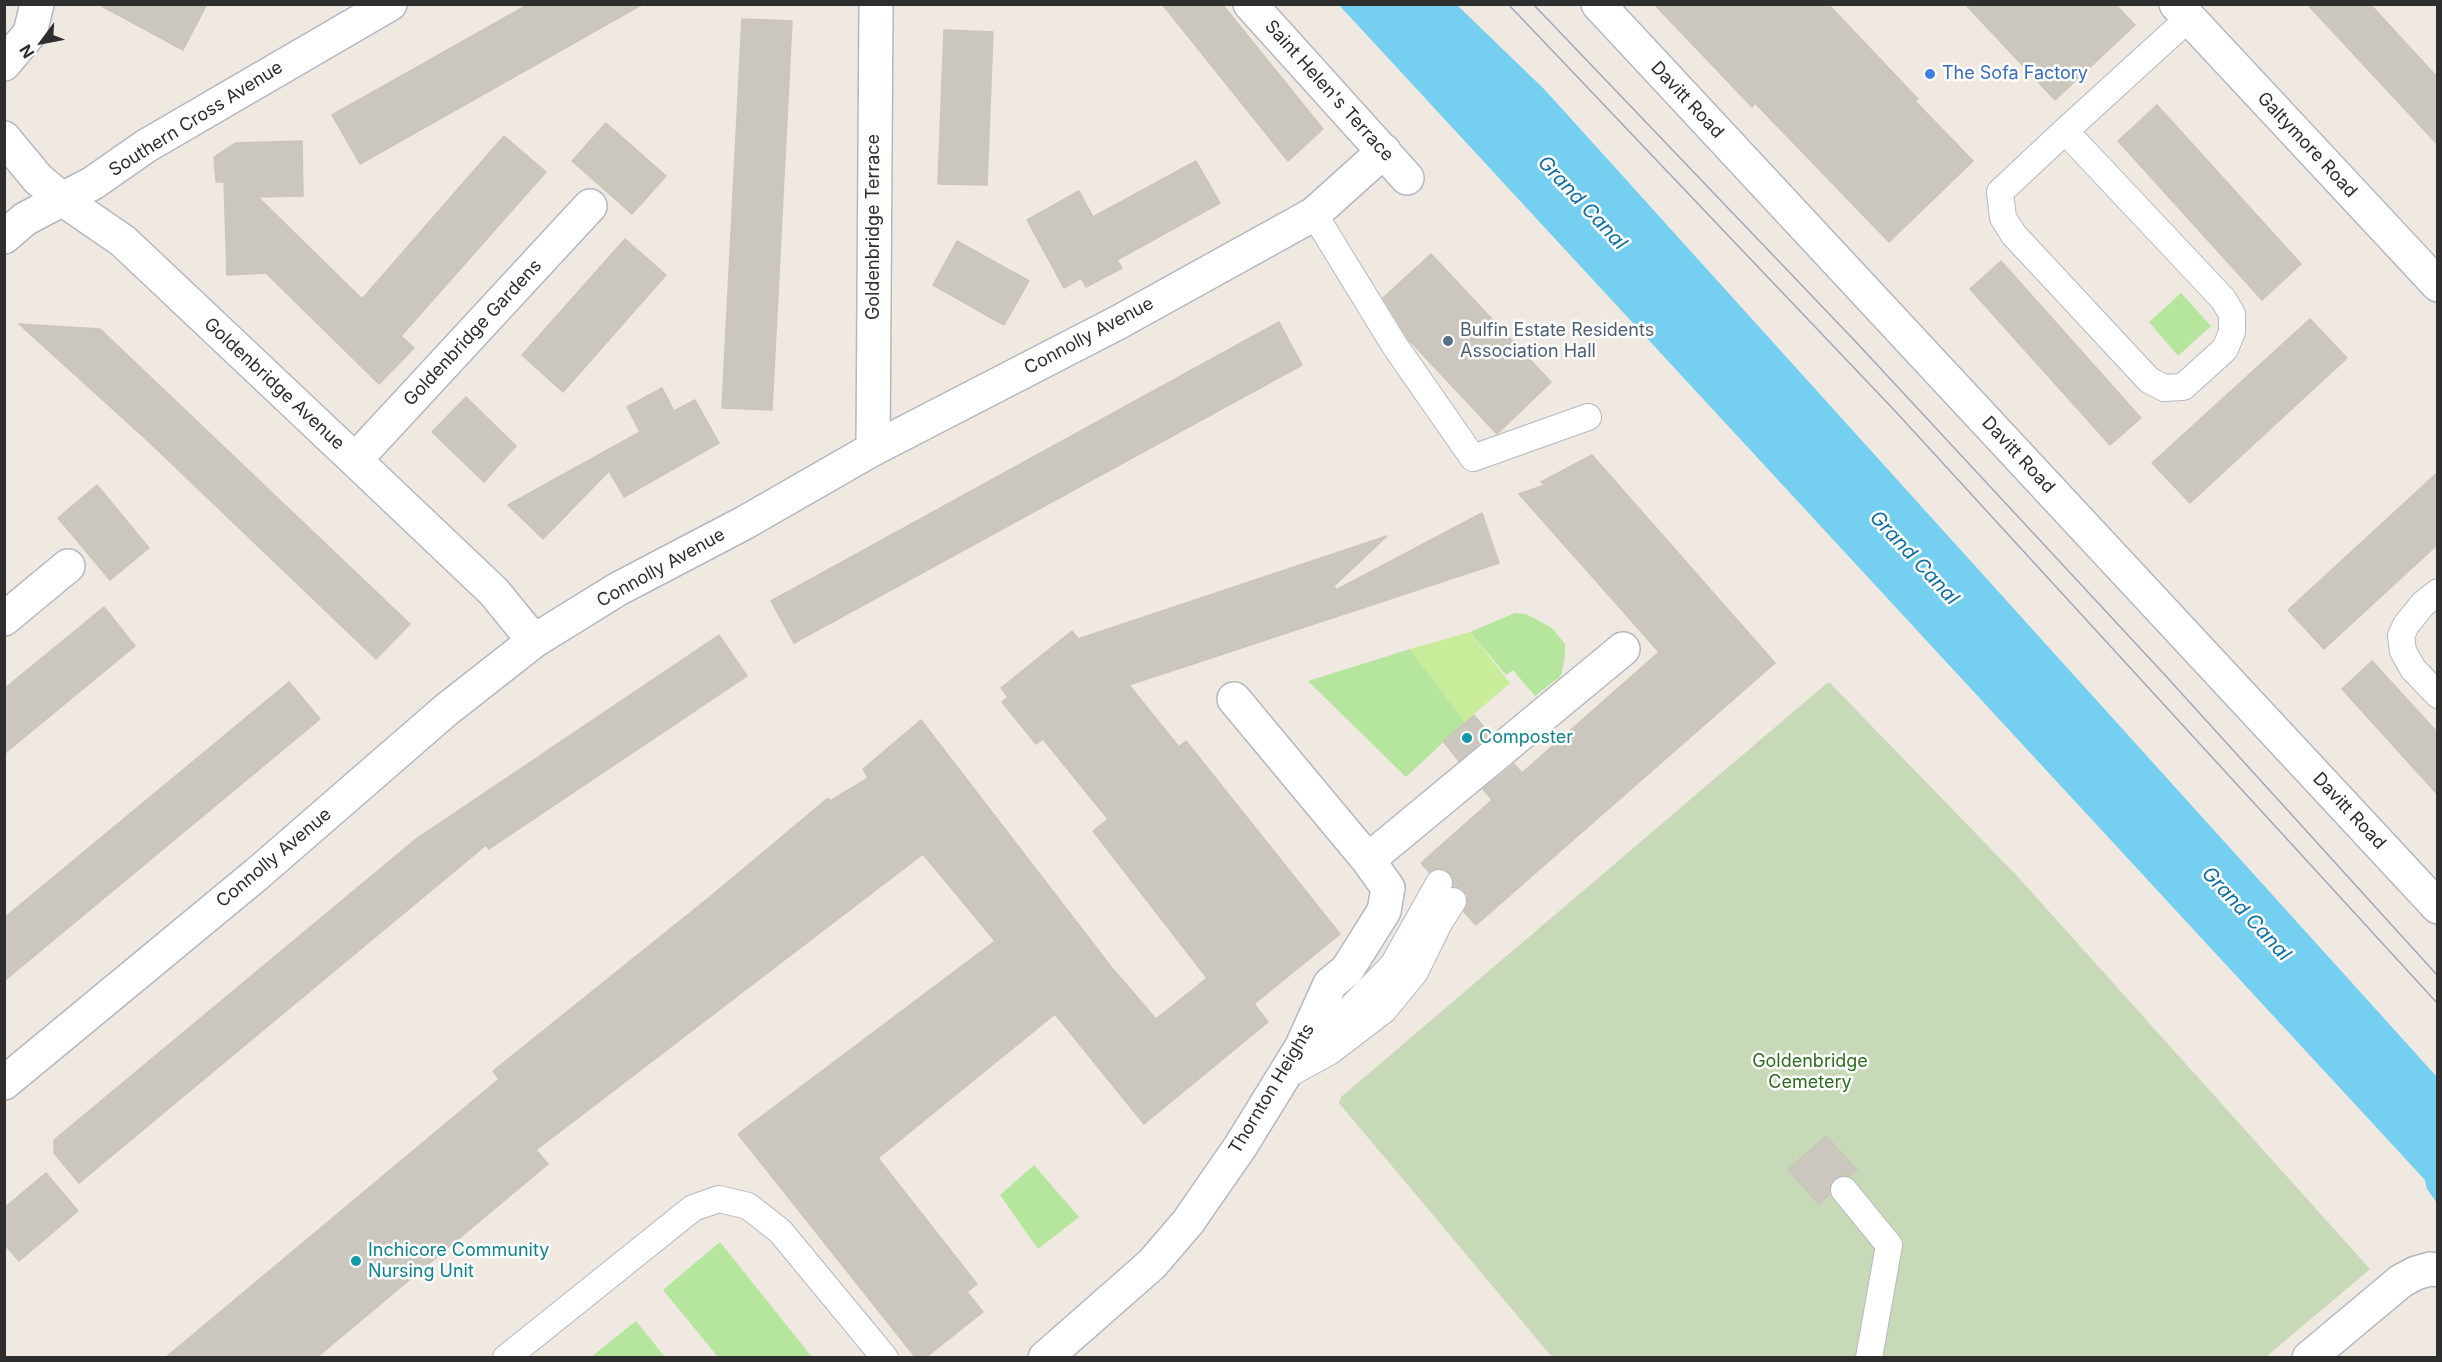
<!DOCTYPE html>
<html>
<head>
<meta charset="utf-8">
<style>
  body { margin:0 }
  #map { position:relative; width:2442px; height:1362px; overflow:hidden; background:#efe9e1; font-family:Inter,sans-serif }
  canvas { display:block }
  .frame { position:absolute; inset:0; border:6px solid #2e2e2e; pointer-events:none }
  .north { position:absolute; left:12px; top:12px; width:60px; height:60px; -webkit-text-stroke:4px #fff; paint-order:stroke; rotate:238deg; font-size:16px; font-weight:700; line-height:24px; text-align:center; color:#2e2e2e }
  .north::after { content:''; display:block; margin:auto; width:21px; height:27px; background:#2e2e2e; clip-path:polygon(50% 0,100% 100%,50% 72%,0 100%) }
</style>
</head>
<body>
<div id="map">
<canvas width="2442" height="1362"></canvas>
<div class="frame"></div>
<div class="north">N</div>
</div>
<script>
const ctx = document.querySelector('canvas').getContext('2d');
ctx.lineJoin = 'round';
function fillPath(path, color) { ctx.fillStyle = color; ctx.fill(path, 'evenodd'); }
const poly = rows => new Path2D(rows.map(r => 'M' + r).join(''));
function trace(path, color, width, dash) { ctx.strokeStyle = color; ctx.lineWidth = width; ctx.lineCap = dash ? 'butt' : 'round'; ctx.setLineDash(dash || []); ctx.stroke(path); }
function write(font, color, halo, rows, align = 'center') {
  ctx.font = font + ' Inter,sans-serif'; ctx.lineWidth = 5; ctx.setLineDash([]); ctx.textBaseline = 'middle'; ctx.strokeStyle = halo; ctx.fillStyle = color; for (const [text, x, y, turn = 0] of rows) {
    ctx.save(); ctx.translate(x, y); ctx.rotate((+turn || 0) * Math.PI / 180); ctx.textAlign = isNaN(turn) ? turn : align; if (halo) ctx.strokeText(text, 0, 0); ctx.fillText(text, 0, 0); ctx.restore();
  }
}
fillPath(poly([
  [2181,293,2211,326,2178,356,2149,322],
  [1515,613,1526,614,1552,628,1565,644,1565,656,1561,676,1535,696,1513,670,1506,675,1470,632],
  [1410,649,1465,722,1406,777,1308,681],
  [1034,1165,1079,1217,1038,1249,1000,1195],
  [720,1242,812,1357,718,1357,663,1290],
  [636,1321,665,1357,591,1357]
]), '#b6e59e');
fillPath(poly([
  [1827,683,1830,683,2018,877,2370,1269,2266,1357,1552,1357,1339,1103,1341,1097]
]), '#c8d9b8');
fillPath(poly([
  [1470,632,1510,683,1465,722,1410,649]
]), '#c9ec9a');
fillPath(poly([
  [1339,5,1457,5,1545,90,2437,1077,2437,1203,2427,1189,2425,1180]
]), '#75cff0');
const building = poly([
  [98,4,207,4,183,50,98,4],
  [529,4,643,4,360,164,332,115,529,4],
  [1162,4,1222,4,1323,129,1288,161,1162,4],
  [1654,4,1828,4,1918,99,1915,101,1973,161,1889,242,1755,103,1752,107,1654,4],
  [1965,4,2115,4,2135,25,2055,100,1965,4],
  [2307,4,2370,4,2403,40,2438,78,2438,145,2307,4],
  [742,19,792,21,772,410,722,408,742,19],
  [944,30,993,32,987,185,938,184,944,30],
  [2157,105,2301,264,2262,300,2118,141,2157,105],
  [606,123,666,176,632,214,572,161,606,123],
  [504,136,546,172,401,336,414,348,379,384,266,273,227,275,224,182,216,182,214,157,235,143,302,141,303,196,258,197,362,299,504,136],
  [1196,161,1220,203,1117,260,1122,268,1086,287,1081,278,1064,288,1027,220,1079,191,1093,217,1196,161],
  [625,239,666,275,563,392,522,355,625,239],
  [957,241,1029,281,1004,325,933,285,957,241],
  [1431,254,1551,382,1497,434,1409,340,1383,298,1431,254],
  [2001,261,2141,418,2110,445,1970,289,2001,261],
  [2310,319,2347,358,2190,503,2152,463,2310,319],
  [1279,322,1302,365,794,643,771,601,1279,322],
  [19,324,100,329,410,624,376,659,148,441,19,324],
  [662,388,674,411,695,400,719,443,624,497,609,471,543,539,508,505,640,432,627,407,662,388],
  [466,397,516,446,484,482,432,432,466,397],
  [1592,455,1775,663,1476,925,1464,912,1468,902,1467,895,1462,889,1453,886,1452,875,1439,868,1429,872,1421,863,1492,800,1483,789,1514,764,1522,773,1659,652,1519,494,1545,485,1541,482,1592,455],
  [2438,472,2438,544,2324,649,2288,610,2438,472],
  [97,485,149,548,110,580,58,518,97,485],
  [1482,513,1499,563,1129,685,1179,747,1186,741,1340,934,1254,1004,1268,1022,1144,1124,1055,1014,878,1158,977,1284,967,1292,983,1312,925,1358,916,1358,738,1134,995,941,923,854,536,1150,548,1164,316,1358,165,1358,499,1079,493,1071,711,896,828,798,830,801,868,778,863,769,921,720,1112,968,1156,1019,1207,978,1093,831,1108,819,1043,739,1036,744,1002,702,1008,697,1001,688,1072,631,1078,639,1387,536,1334,586,1336,590,1482,513],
  [104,607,135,646,4,754,4,689,104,607],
  [719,635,747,676,489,849,486,845,79,1183,54,1153,54,1140,416,839,719,635],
  [2372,661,2438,733,2438,795,2342,689,2372,661],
  [289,682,320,719,4,981,4,918,289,682],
  [1474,715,1490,735,1459,761,1443,741,1474,715],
  [1826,1136,1857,1170,1850,1176,1842,1175,1834,1179,1830,1185,1830,1194,1819,1204,1788,1170,1826,1136],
  [46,1173,78,1211,19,1261,4,1244,4,1208,46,1173]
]);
fillPath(building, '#cbc7bf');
trace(building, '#cbc5ba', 1.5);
const lane = poly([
  [2065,131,2223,299,2232,314,2232,332,2225,349,2183,387,2164,388,2149,380,2014,235,2003,218,2000,192,2065,131,2189,18],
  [1314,214,1395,346,1473,458,1588,417],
  [2438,592,2423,604,2406,625,2401,636,2403,651,2413,669,2438,695],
  [1301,1048,1328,1031,1393,965,1439,883],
  [1283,1077,1329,1052,1384,1010,1415,972,1439,923,1453,901],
  [1844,1190,1889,1245,1869,1358],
  [506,1358,693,1208,719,1199,748,1206,780,1231,885,1358]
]);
const street = poly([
  [1250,4,1407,178],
  [2176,4,2438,285],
  [4,64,30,33,37,4],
  [4,138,38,179,62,199,123,241,355,460,494,592,534,641],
  [4,237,25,219,93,183,146,146,390,4],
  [873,449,876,4],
  [355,460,590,206],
  [4,619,68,566],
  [1368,860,1623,649],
  [4,1083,257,874,446,710,534,641,618,589,744,523,873,449,1119,322,1314,214,1384,151],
  [1045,1358,1152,1264,1188,1222,1240,1147,1301,1048,1330,984,1347,970,1384,911,1388,888,1368,860,1234,699],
  [2309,1358,2401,1281,2416,1273,2430,1269,2438,1270]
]);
const secondary = poly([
  [1598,4,2438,907]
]);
trace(lane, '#b4b7c1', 28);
trace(street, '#b4b7c1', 36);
trace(secondary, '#b4b7c1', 36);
trace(lane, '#fff', 26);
trace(street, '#fff', 33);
trace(secondary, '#fff', 33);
trace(poly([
  [1508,4,1896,412,2438,1004],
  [1533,4,1856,342,2164,674,2438,976]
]), '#a3a6b8', 1.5);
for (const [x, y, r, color] of [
  [1930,74,6,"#3f7fe0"],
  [1448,341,6,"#5c6f8a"],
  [1467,738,6,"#0f9aa8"],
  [356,1261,6,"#0f9aa8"]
]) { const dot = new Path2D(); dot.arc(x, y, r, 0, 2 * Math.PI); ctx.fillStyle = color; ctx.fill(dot); trace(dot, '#fff', 2); }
write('18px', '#366cbe', '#fff', [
  ["The Sofa Factory",1942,74]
], 'left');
write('18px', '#2e2e2e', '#fff', [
  ["Saint Helen's Terrace",1329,91,48],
  ["Davitt Road",1687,100,47],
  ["Southern Cross Avenue",196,119,-32],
  ["Galtymore Road",2307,145,47],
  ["Goldenbridge Terrace",874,227,-90],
  ["Goldenbridge Gardens",473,333,-47],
  ["Connolly Avenue",1089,336,-28],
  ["Goldenbridge Avenue",274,384,43],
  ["Davitt Road",2018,455,47],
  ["Connolly Avenue",661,568,-29],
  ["Davitt Road",2349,811,47],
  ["Connolly Avenue",274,858,-40],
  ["Thornton Heights",1272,1089,-59]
]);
write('18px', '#4e5e75', '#fff', [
  ["Bulfin Estate Residents",1460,331],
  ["Association Hall",1460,352]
], 'left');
write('18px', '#0d838f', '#fff', [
  ["Composter",1479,738],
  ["Inchicore Community",368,1251],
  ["Nursing Unit",368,1272]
], 'left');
write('18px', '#2c6e1b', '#fff', [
  ["Goldenbridge",1810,1062],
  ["Cemetery",1810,1083]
]);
write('italic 20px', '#0d6fa3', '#fff', [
  ["Grand Canal",1582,203,47],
  ["Grand Canal",1914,558,47],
  ["Grand Canal",2246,914,47]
]);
</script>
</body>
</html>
